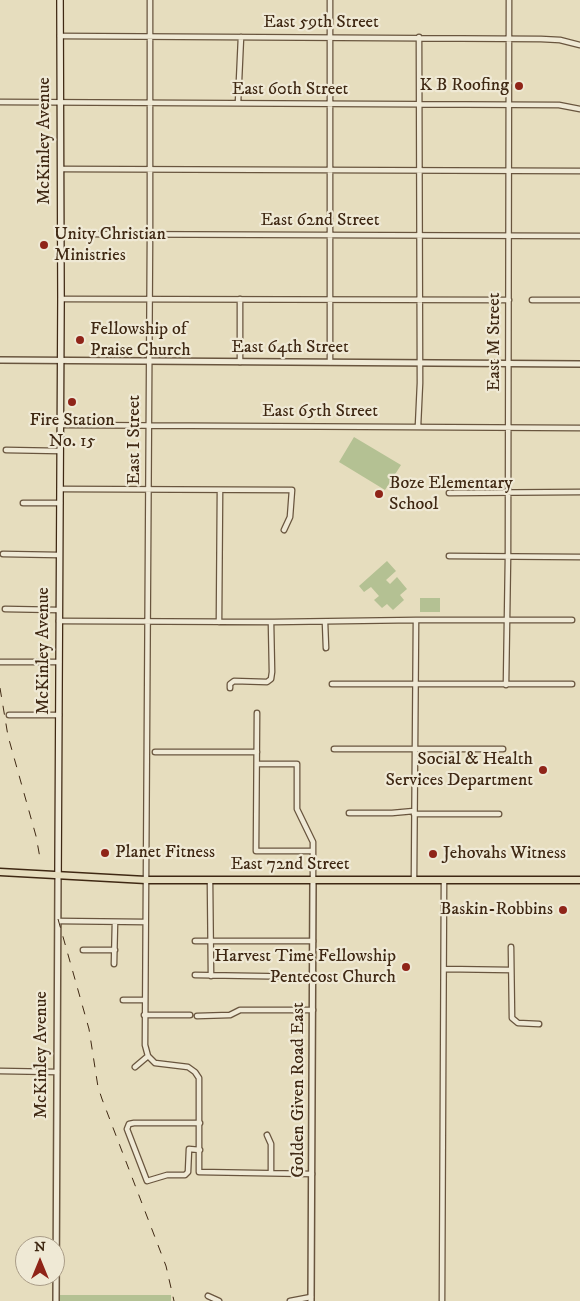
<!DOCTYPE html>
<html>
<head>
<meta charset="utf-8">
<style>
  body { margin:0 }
  #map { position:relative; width:580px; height:1301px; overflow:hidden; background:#e6ddbe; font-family:"IM FELL DW Pica",serif }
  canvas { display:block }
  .north { position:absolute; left:15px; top:1236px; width:50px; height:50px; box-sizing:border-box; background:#efe9d5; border:1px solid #a99c87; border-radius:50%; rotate:0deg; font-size:14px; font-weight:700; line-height:20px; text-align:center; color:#3f2813 }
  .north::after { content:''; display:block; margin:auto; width:18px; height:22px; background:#8f2418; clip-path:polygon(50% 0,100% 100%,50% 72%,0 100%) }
</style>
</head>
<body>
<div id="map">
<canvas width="580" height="1301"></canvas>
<div class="north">N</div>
</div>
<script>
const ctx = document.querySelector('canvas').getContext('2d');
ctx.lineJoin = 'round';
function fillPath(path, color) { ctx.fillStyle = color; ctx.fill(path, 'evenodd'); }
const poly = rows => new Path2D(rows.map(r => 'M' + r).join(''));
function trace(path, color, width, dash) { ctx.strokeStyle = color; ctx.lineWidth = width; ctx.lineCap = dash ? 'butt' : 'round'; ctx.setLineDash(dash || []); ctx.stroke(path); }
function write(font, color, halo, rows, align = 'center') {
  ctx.font = font + ' "IM FELL DW Pica",serif'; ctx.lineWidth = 4.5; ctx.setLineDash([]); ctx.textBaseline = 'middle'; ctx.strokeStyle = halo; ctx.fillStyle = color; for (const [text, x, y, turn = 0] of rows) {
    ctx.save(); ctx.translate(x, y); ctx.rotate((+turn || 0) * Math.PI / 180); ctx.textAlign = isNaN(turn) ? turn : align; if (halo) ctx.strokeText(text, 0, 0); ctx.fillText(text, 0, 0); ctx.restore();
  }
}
fillPath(poly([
  [354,437,401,465,385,490,339,462],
  [387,561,396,571,386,580,390,584,397,577,407,589,400,595,404,600,393,610,387,604,382,608,374,600,379,596,371,587,364,592,359,586],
  [420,598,440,598,440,612,420,612],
  [58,1295,171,1295,171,1301,58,1301]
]), '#b4c193');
const minor = poly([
  [150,0,150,234,145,1045,148,1056,155,1063,188,1067,195,1072,199,1078,199,1172,312,1174],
  [60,36,541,39,560,40,580,45],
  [0,102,559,105,580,109],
  [238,103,241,37],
  [61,169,580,171],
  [61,234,580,236],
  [61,299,509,300],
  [240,299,240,362],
  [532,300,580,300],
  [330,362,330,0],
  [60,425,580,428],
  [418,426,420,383,419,37],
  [6,450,60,451],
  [60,489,292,490,290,517,284,530],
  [449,493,580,492],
  [23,503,60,503],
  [3,554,59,555],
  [449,556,580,557],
  [5,609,59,610],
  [59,621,274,622,416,620,572,620],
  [219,622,220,490],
  [325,622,326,648],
  [0,662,59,662],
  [332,684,572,684],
  [506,685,508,556,509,0],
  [230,688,230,684,234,681,267,682,271,679,272,672,271,622],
  [257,713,256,851,313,851],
  [9,715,59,715],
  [334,749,503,749],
  [155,752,257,752],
  [257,764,297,764,297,809,313,842,313,880],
  [349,813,392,813,414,811],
  [414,814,499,814],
  [210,880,211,976],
  [414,880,416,620],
  [58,921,145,922],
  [195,941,313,941],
  [511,947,512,1018,518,1023,539,1024],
  [83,950,115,950],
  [114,964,115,922],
  [444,969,511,970],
  [195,975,313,977],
  [123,1000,144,1000],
  [144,1015,190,1015],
  [197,1016,230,1015,240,1010,313,1010],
  [135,1067,148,1056],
  [0,1071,57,1072],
  [267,1135,271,1144,271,1173],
  [200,1150,189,1149,188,1172,185,1175,167,1175,147,1181,127,1129,129,1124,134,1123,200,1123],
  [208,1296,219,1301],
  [290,1301,311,1297],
  [442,1301,444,880]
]);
const tertiary = poly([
  [0,360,580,364],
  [56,1301,58,876],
  [311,1301,313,880]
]);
const secondary = poly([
  [58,876,61,299,60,0]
]);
const primary = poly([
  [0,872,146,880,580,880]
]);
trace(minor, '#69553e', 7);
trace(tertiary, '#69553e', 8);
trace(secondary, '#3f2813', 8);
trace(primary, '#3f2813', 9);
trace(minor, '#efe9d5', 4.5);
trace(tertiary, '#efe9d5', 5);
trace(secondary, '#efe9d5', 5.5);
trace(primary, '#e6ddbe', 6);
trace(poly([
  [0,688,8,736,36,836,40,858],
  [58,919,89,1029,98,1087,102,1099,166,1266,174,1301]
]), '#3f2813', 1, [9, 9]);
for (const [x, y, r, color] of [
  [519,86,5,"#8f2418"],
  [44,245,5,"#8f2418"],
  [80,340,5,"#8f2418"],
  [72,402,5,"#8f2418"],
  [379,494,5,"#8f2418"],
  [543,770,5,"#8f2418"],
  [105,853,5,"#8f2418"],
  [433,854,5,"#8f2418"],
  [563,910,5,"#8f2418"],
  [406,967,5,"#8f2418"]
]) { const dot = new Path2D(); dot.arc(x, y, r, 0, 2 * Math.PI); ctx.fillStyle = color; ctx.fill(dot); trace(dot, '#efe9d5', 2); }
write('18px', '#3f2813', '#efe9d5', [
  ["East 59th Street",321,23],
  ["East 60th Street",290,90],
  ["McKinley Avenue",45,141,-90],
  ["East 62nd Street",320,221],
  ["East M Street",495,342,-90],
  ["East 64th Street",290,348],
  ["East 65th Street",320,412],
  ["East I Street",135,440,-90],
  ["McKinley Avenue",44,651,-90],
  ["East 72nd Street",290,865],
  ["McKinley Avenue",42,1055,-90],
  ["Golden Given Road East",299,1090,-90]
]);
write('18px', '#3f2813', '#efe9d5', [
  ["K B Roofing",509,86,"right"],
  ["Unity Christian",54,235],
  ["Ministries",54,256],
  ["Fellowship of",90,330],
  ["Praise Church",90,351],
  ["Fire Station",72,421,"center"],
  ["No. 15",72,442,"center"],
  ["Boze Elementary",389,484],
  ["School",389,505],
  ["Social & Health",533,760,"right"],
  ["Services Department",533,781,"right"],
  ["Planet Fitness",115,853],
  ["Jehovahs Witness",443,854],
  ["Baskin-Robbins",553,910,"right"],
  ["Harvest Time Fellowship",396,957,"right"],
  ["Pentecost Church",396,978,"right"]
], 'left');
</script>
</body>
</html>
